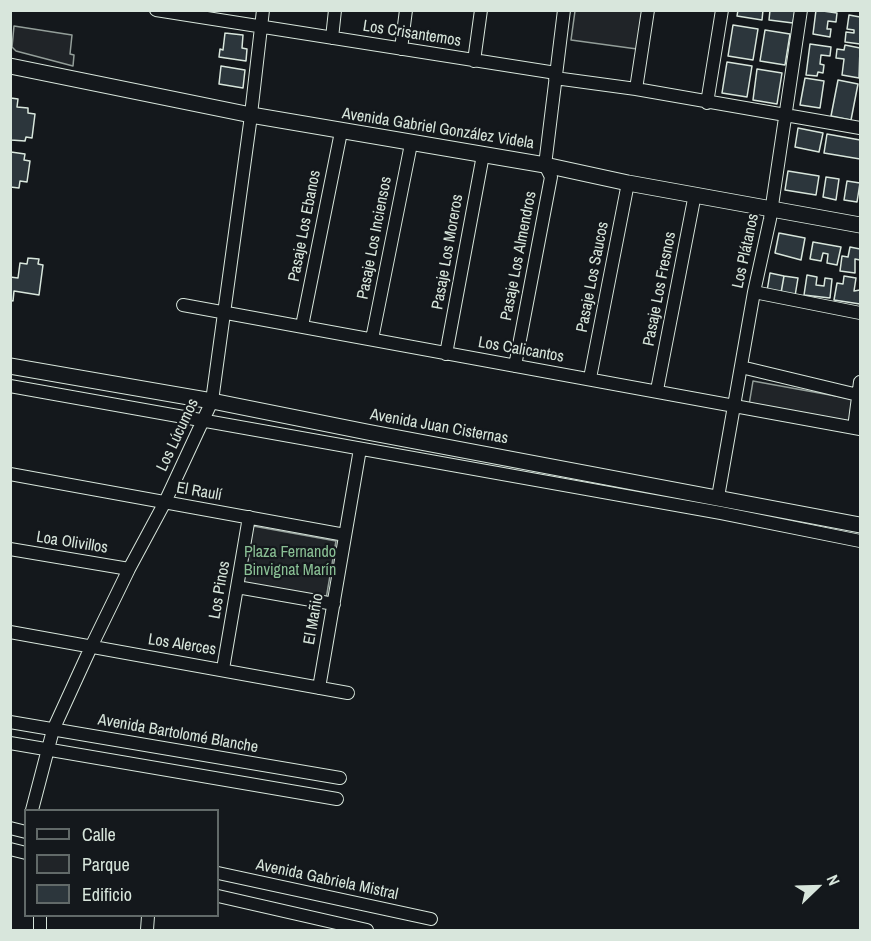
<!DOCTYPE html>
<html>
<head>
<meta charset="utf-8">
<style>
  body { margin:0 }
  #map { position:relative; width:871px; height:941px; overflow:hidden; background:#14181c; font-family:"Archivo Narrow",sans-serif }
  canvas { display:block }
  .frame { position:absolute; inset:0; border:12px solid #d8e6dc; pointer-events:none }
  .legend { position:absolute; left:24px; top:809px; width:195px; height:108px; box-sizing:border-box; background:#14181c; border:2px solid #626a69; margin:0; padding:8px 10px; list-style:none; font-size:18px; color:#d8e6dc }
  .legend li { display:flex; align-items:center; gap:12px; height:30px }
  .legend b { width:30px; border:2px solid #626a69 }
  .north { position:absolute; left:787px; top:857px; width:60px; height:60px; -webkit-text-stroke:4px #14181c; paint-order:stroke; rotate:67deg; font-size:16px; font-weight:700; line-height:24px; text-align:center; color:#d8e6dc }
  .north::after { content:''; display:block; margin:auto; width:21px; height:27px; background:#d8e6dc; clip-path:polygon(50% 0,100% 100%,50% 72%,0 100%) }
</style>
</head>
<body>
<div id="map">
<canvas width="871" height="941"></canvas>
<div class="frame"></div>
<ul class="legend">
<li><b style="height:8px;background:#14181c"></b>Calle</li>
<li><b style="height:16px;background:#202428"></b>Parque</li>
<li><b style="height:16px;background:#2c363c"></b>Edificio</li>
</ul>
<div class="north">N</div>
</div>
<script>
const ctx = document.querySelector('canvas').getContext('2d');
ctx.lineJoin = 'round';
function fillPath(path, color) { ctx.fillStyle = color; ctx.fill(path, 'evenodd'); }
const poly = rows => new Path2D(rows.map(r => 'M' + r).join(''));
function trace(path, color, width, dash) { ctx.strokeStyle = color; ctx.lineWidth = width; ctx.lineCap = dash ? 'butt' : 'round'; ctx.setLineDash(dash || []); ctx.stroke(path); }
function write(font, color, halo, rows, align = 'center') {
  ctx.font = font + ' "Archivo Narrow",sans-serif'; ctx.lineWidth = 4.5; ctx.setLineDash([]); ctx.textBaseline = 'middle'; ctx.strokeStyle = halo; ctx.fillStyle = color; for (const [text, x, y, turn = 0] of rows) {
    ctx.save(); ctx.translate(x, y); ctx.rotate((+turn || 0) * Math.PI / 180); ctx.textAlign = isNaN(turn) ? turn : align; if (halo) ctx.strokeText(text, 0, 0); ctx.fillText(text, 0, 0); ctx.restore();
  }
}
const green = poly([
  [575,11,644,11,637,49,571,40,575,11],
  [14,26,72,35,70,54,74,55,73,66,16,51,12,47,14,26],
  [753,381,852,399,849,421,749,405,753,381],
  [253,526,336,541,326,599,243,584,253,526]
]);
fillPath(green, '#202428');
trace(green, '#939e99', 1.5);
const building = poly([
  [738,10,763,10,762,20,737,16,738,10],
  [770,10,795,10,793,23,769,20,770,10],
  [816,10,837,13,836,22,828,21,827,29,831,29,830,37,813,34,816,10],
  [849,15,860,17,860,44,845,42,846,32,854,33,854,30,847,29,849,15],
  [733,25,758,29,753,60,728,56,733,25],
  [765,30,790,34,785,65,760,61,765,30],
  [225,33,243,35,242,48,247,49,246,61,219,57,220,49,223,50,225,33],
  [810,44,831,47,830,56,821,55,820,64,824,65,823,73,818,72,817,76,806,75,810,44],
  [845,45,860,48,859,78,842,75,844,59,836,58,837,49,844,50,845,45],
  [727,62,752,66,747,97,722,93,727,62],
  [221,66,245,70,243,88,219,84,221,66],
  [757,69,782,73,777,104,753,100,757,69],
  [805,78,824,81,820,108,800,105,805,78],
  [838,80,858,84,851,120,831,116,838,80],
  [10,92,11,98,18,99,17,107,28,108,28,113,35,114,32,138,26,137,25,141,11,140,10,92],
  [798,128,823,133,819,152,795,147,798,128],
  [827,134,860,140,860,159,824,153,827,134],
  [11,152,25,154,24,160,30,161,27,182,20,181,19,188,10,187,11,152],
  [788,171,819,176,816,195,785,190,788,171],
  [826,177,839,179,836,200,823,197,826,177],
  [847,181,860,183,857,202,844,200,847,181],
  [779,233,805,238,801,260,775,253,779,233],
  [813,242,841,247,837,265,827,263,828,254,823,253,821,261,810,259,813,242],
  [850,247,860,249,860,260,855,259,855,273,840,271,842,256,848,257,850,247],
  [28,258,39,259,38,264,43,265,39,295,14,291,13,301,10,300,10,277,18,278,20,263,27,264,28,258],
  [770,273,784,276,781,293,767,291,770,273],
  [807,275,817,277,816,285,824,286,825,278,832,279,830,298,804,295,807,275],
  [784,276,798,278,795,296,781,293,784,276],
  [844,276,856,278,854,291,860,290,860,304,834,300,837,283,843,284,844,276]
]);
fillPath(building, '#2c363c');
trace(building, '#d8e6dc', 1.5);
const minor = poly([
  [156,10,556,73],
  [332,38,335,10],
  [401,49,406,10],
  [474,61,481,10],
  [555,78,636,89,860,128],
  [636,89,648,10],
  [707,103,722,10],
  [754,292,860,313],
  [183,305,860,429],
  [302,326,341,132],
  [372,339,411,144],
  [446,354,483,155],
  [515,366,551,177,545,165,564,10],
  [741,367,858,395],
  [590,378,628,183],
  [10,386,721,513,860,541],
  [657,390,695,194],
  [854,428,860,382],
  [10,474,345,535],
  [718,497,754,292,770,219,801,10],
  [10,549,129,569],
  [237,587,334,604],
  [10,632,348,693],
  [223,669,249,517],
  [319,688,360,449],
  [10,722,340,778],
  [10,743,337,799],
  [32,810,53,730,91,647,129,569,165,502,212,401,250,123,263,10],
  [10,828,26,832],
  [10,849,26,853],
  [218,873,431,919],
  [218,896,367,930],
  [40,930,40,916],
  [147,930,148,916]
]);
const major = poly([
  [10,66,251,115,545,165,628,183,860,225],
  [10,366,212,401,367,432,860,525]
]);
trace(minor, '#d8e6dc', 14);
trace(major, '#d8e6dc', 17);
trace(minor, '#14181c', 12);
trace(major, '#14181c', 15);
write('16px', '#d8e6dc', '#14181c', [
  ["Los Crisantemos",412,34,9],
  ["Avenida Gabriel González Videla",438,129,9],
  ["Pasaje Los Ebanos",305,226,-79],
  ["Pasaje Los Inciensos",375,238,-79],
  ["Los Plátanos",746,251,-78],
  ["Pasaje Los Moreros",448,252,-80],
  ["Pasaje Los Almendros",519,256,-79],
  ["Pasaje Los Saucos",593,277,-79],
  ["Pasaje Los Fresnos",660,289,-79],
  ["Los Calicantos",521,350,10],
  ["Avenida Juan Cisternas",439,427,10],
  ["Los Lúcumos",178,435,-65],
  ["El Raulí",199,492,10],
  ["Loa Olivillos",72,543,9],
  ["Los Pinos",220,590,-80],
  ["El Mañio",314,619,-80],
  ["Los Alerces",182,645,9],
  ["Avenida Bartolomé Blanche",178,734,10],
  ["Avenida Gabriela Mistral",327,880,12]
]);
write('16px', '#8ac095', '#14181c', [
  ["Plaza Fernando",290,553],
  ["Binvignat Marín",290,571]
]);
</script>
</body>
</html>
